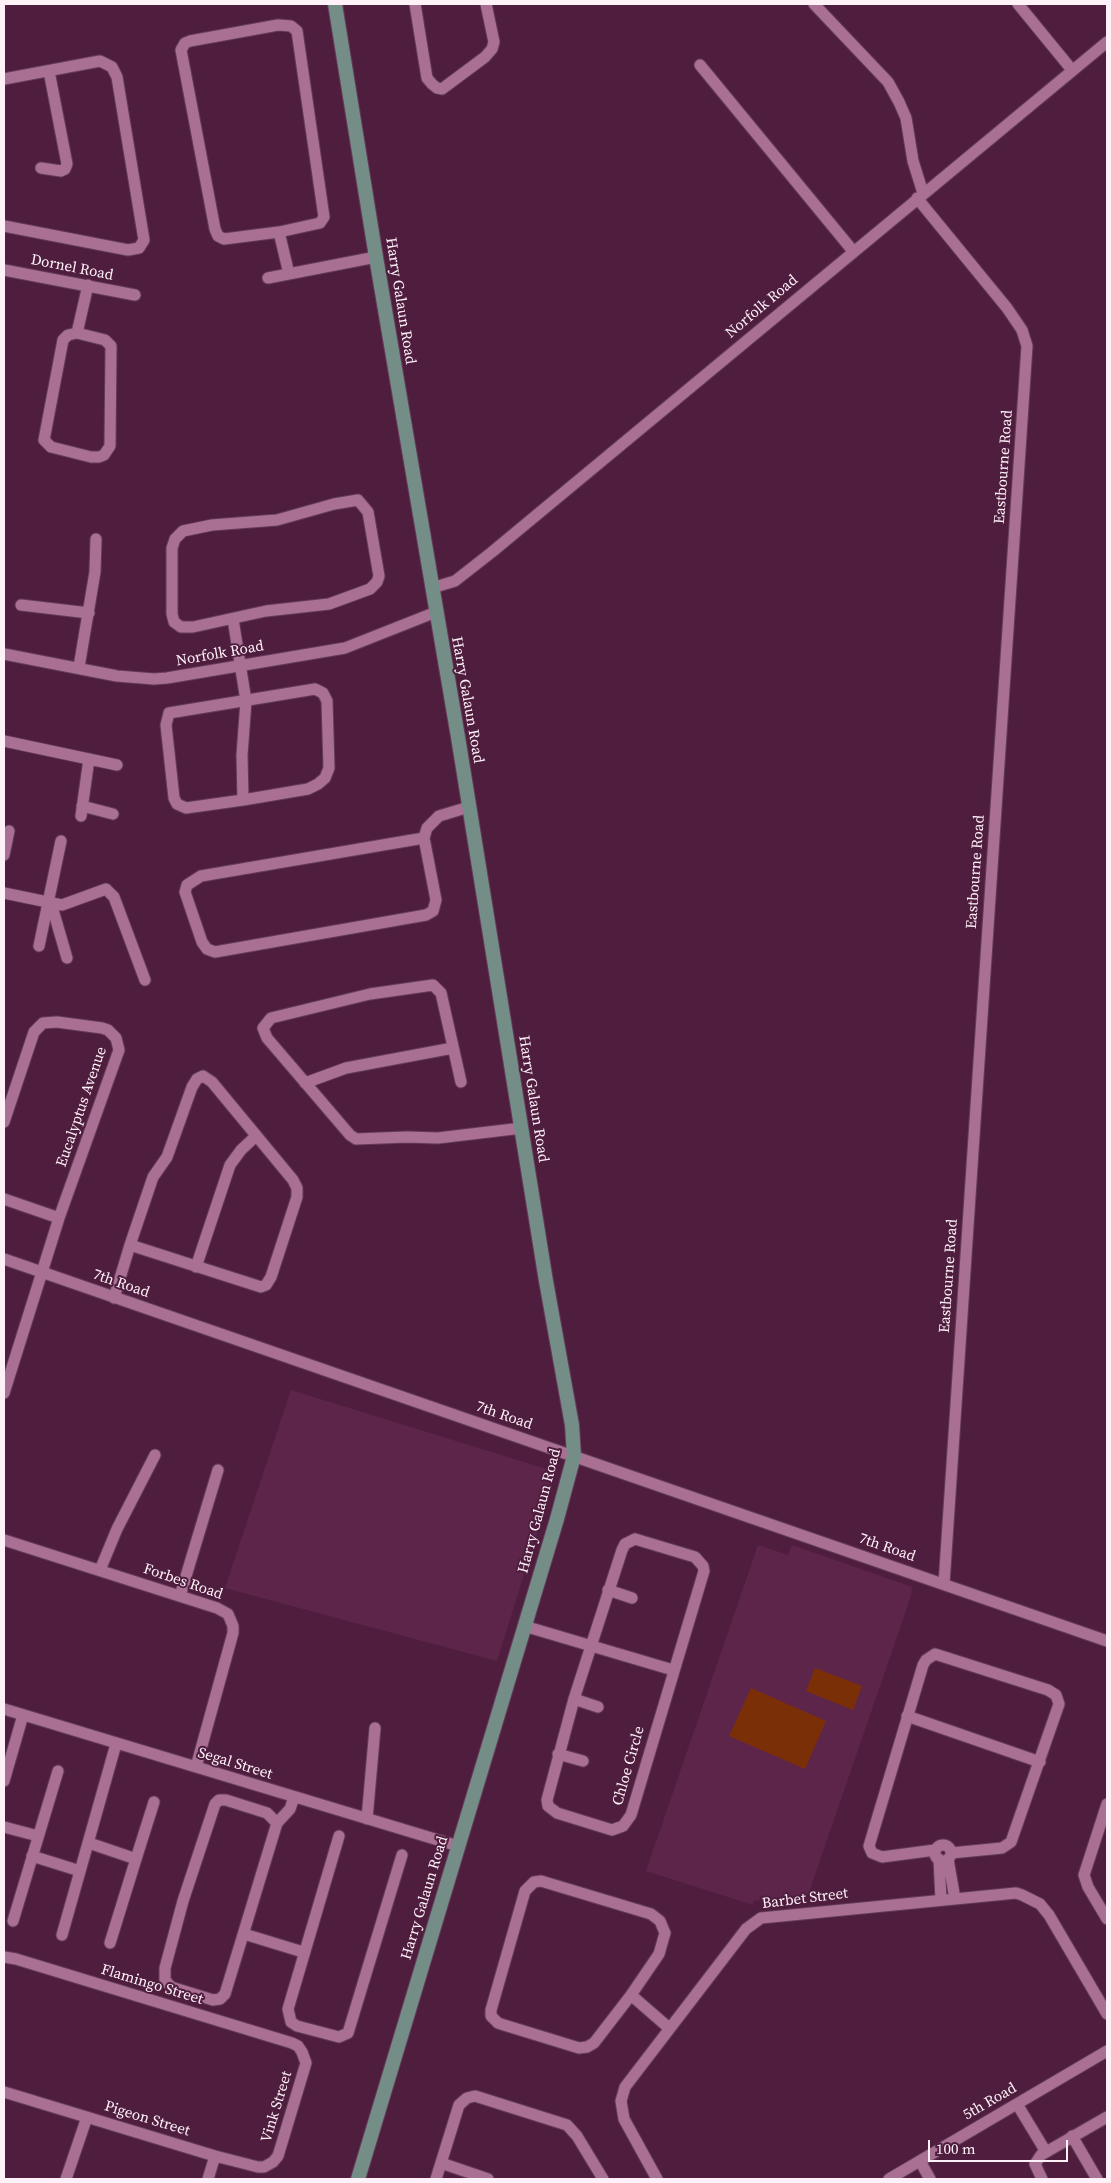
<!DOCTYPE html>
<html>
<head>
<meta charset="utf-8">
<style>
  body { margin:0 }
  #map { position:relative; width:1111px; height:2183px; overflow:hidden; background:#4f1e3f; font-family:"Source Serif 4",serif }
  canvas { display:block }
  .frame { position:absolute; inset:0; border:5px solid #fef1f8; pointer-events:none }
  .scale { position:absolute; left:928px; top:2140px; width:140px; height:22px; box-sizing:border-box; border:2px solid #fef1f8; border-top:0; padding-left:6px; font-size:15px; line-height:18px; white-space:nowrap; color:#fef1f8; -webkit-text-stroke:4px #4f1e3f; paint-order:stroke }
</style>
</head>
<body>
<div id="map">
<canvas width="1111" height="2183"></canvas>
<div class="frame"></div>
<div class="scale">100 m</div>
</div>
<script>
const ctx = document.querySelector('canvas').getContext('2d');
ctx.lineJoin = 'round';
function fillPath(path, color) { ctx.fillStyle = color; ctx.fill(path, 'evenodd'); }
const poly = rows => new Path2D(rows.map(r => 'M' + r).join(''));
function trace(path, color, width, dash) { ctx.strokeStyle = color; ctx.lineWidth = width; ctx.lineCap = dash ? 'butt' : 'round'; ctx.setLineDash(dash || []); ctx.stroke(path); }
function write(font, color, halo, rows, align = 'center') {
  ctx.font = font + ' "Source Serif 4",serif'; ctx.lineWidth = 4; ctx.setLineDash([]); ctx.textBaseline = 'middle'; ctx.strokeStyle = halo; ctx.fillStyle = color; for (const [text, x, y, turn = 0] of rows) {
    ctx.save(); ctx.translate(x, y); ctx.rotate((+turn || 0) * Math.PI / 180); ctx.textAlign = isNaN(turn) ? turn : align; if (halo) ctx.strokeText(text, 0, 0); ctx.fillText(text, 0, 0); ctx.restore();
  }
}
fillPath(poly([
  [291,1390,556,1472,497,1661,225,1588],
  [758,1545,788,1555,792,1545,912,1587,911,1596,808,1895,758,1900,753,1901,753,1905,646,1871]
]), '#5e254b');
fillPath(poly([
  [815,1668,862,1686,853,1710,806,1691],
  [751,1688,826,1721,805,1769,729,1736]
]), '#7b2f07');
const minor = poly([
  [415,4,427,78,432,84,437,88,442,89,485,57,492,49,494,42,486,4],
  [814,4,888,82,899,102,906,118,913,161,923,193],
  [1018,4,1072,70],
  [278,25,291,26,297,31,324,217,320,223,279,232,224,239,218,236,215,229,181,50,185,43,190,41,278,25],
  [700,65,853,251],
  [4,79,100,61,112,67,117,77,144,240,139,248,128,250,4,226],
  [41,168,61,171,65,169,67,164,49,71],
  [917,198,1007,308,1022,330,1027,346,944,1584],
  [279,232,289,274],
  [4,270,135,295],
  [268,278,376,257],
  [77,333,105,340,111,346,110,446,104,455,99,457,91,457,51,447,44,440,63,340,68,335,77,333],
  [77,333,88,285],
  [358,500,368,512,379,576,377,582,370,589,329,604,266,611,193,627,181,627,174,622,172,614,172,548,175,539,183,531,212,525,277,520,334,504,358,500],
  [432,588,455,581,492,552,1107,42],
  [21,605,89,613],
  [233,619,246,701,242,755,243,800],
  [4,654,117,676,154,679,167,678,345,648,436,612],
  [79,667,95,572,96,539],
  [315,689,323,693,327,701,329,768,325,778,318,784,308,789,243,800,186,808,177,804,174,798,166,725,169,713,315,689],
  [4,741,117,765],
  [82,806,113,814],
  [81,816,89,759],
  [424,838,436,900,433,911,426,915,215,952,207,949,202,942,185,892,187,885,201,876,424,838],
  [424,838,427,828,439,816,469,807],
  [4,855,9,831],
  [4,893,62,905,106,889,114,897,145,980],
  [51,903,67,958],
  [39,946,61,841],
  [203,1076,212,1082,293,1180,297,1188,297,1197,271,1277,266,1285,261,1287,130,1245,153,1177,167,1157,192,1087,197,1079,203,1076],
  [461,1082,441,993,433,985,370,994,271,1018,263,1028,267,1038,350,1135,356,1139,407,1137,438,1138,522,1128],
  [305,1083,346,1068,453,1048],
  [4,1122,34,1032,43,1023,57,1022,102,1028,108,1030,116,1038,119,1050,59,1218,4,1393],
  [4,1199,59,1218],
  [4,1259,1107,1641],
  [196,1267,230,1165,241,1150,256,1136],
  [114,1298,130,1245],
  [635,1539,695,1557,703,1566,704,1571,631,1815,623,1826,612,1830,557,1813,548,1806,547,1800,574,1699,622,1550,625,1544,635,1539],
  [4,1540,217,1608,228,1614,233,1626,233,1633,196,1767],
  [100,1570,117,1529,155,1455],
  [608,1590,632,1598],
  [180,1596,218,1470],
  [524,1626,673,1670],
  [574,1699,598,1707],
  [4,1709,458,1846],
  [907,1716,1040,1762],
  [558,1754,583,1761],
  [4,1781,23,1715],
  [1107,1804,1084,1875,1088,1887,1107,1919],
  [367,1819,375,1728],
  [277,1823,267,1813,226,1800,219,1800,215,1804,183,1901,165,1968,165,1980,171,1987,213,2000,220,1999,225,1994,277,1823,290,1809,294,1797],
  [4,1827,38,1836],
  [339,1836,288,2009,291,2022,297,2026,339,2037,348,2033,402,1855],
  [89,1843,136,1859,154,1802],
  '935 1853a8 8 0 1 1 16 0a8 8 0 1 1-16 0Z',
  [935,1850,882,1857,872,1853,869,1846,923,1665,926,1660,935,1654,1048,1690,1056,1695,1059,1704,1011,1842,1002,1848,951,1853],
  [32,1856,80,1871],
  [939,1859,941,1900],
  [948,1859,955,1899],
  [541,1881,651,1914,660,1921,665,1933,659,1954,631,1995,594,2043,587,2047,579,2048,504,2025,498,2023,491,2016,491,2010,525,1891,534,1882,541,1881],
  [13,1921,58,1771],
  [244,1934,303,1952],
  [62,1935,116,1744],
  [110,1943,136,1859],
  [4,1957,16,1959,292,2043,298,2046,302,2052,306,2063,278,2156,273,2162,264,2167,258,2167,215,2156,4,2092],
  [631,1995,669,2028],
  [1017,2104,1046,2152],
  [1072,2136,1097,2179],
  [920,2161,930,2179],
  [441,2163,488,2179],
  [66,2179,87,2117],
  [208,2179,215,2156],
  [436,2179,459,2105,467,2098,475,2096,567,2125,577,2136,603,2179],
  [657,2179,624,2119,621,2101,625,2087,746,1929,761,1918,1016,1893,1022,1895,1040,1904,1049,1915,1107,2014],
  [889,2179,1107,2051],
  [1042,2179,1035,2164,1041,2155,1107,2117]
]);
const major = poly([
  [335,4,376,257,458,737,546,1281,572,1425,574,1456,557,1519,358,2179]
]);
trace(minor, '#643c58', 13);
trace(major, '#643c58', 16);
trace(minor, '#a97093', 11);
trace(major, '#748d86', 14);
write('15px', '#fef1f8', '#4f1e3f', [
  ["Dornel Road",72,268,11],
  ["Harry Galaun Road",400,301,81],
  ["Norfolk Road",762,307,-40],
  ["Eastbourne Road",1004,467,-86],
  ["Norfolk Road",220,654,-10],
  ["Harry Galaun Road",467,700,80],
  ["Eastbourne Road",976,872,-86],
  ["Harry Galaun Road",533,1099,81],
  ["Eucalyptus Avenue",82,1107,-71],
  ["Eastbourne Road",949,1276,-86],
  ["7th Road",121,1284,19],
  ["7th Road",504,1416,19],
  ["Harry Galaun Road",540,1511,-75],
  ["7th Road",887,1548,19],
  ["Forbes Road",183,1582,19],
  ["Segal Street",235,1764,17],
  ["Chloe Circle",629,1766,-74],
  ["Harry Galaun Road",425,1898,-73],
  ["Barbet Street",805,1899,-7],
  ["Flamingo Street",152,1985,17],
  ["5th Road",990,2102,-30],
  ["Vink Street",277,2107,-73],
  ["Pigeon Street",147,2119,17]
]);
</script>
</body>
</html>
